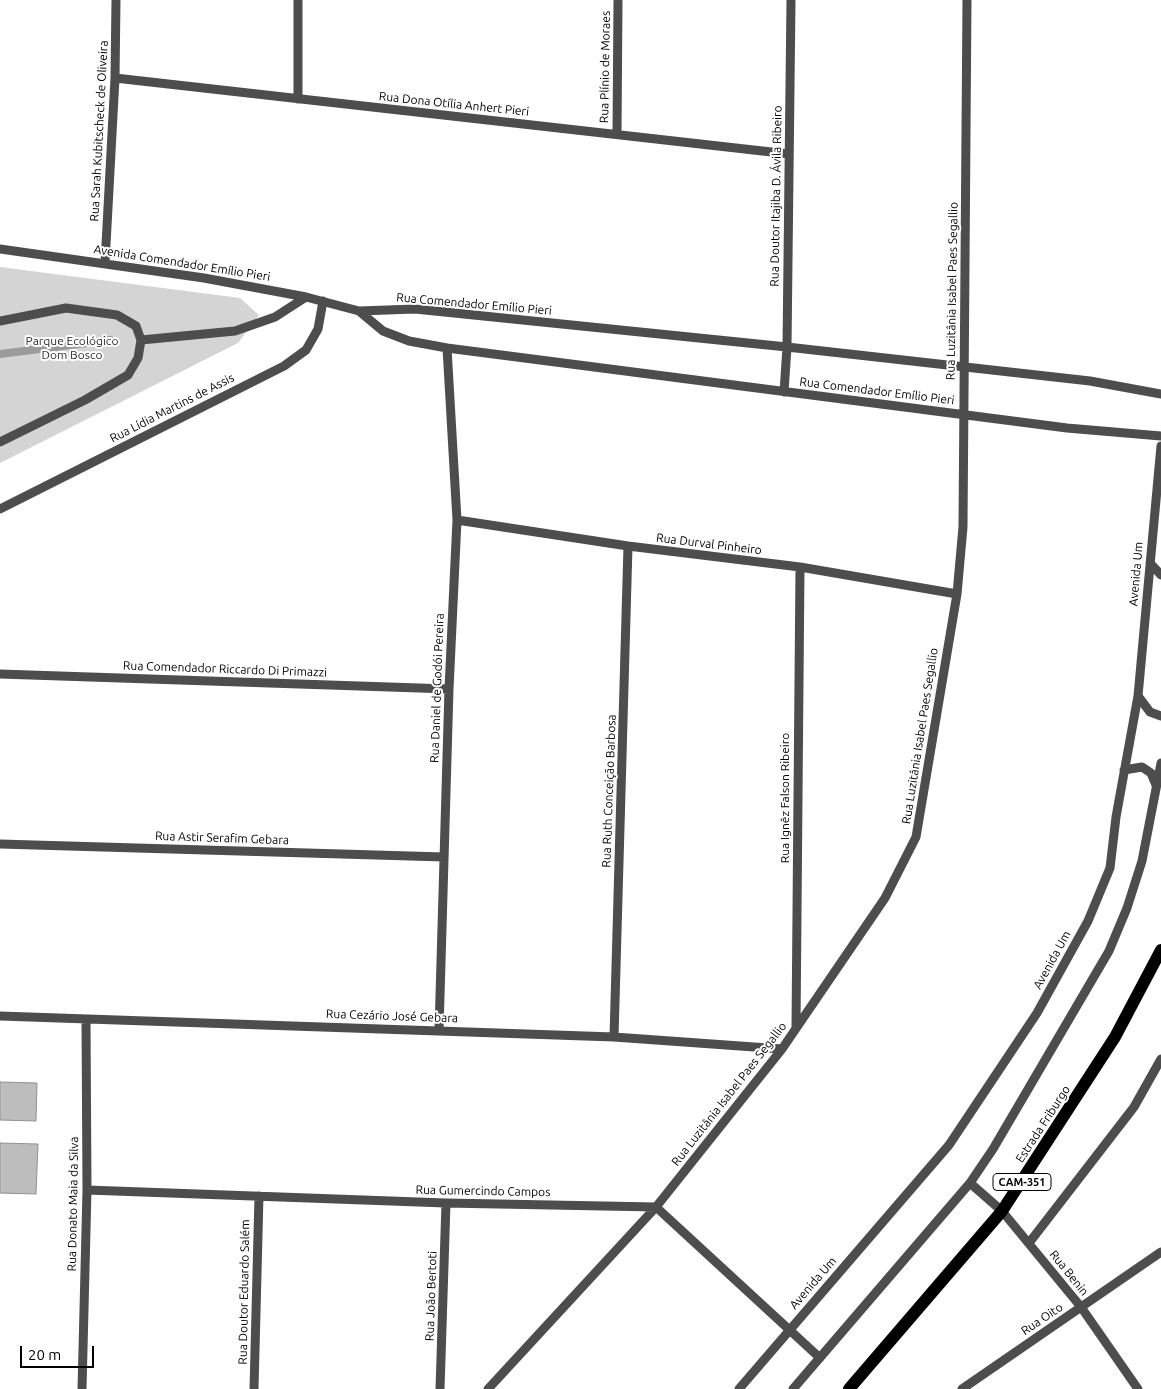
<!DOCTYPE html>
<html>
<head>
<meta charset="utf-8">
<style>
  body { margin:0 }
  #map { position:relative; width:1161px; height:1389px; overflow:hidden; background:#fff; font-family:Ubuntu,sans-serif }
  canvas { display:block }
  .scale { position:absolute; left:20px; top:1346px; width:74px; height:22px; box-sizing:border-box; border:2px solid #000; border-top:0; padding-left:6px; font-size:15px; line-height:18px; white-space:nowrap; color:#000; -webkit-text-stroke:4px #fff; paint-order:stroke }
</style>
</head>
<body>
<div id="map">
<canvas width="1161" height="1389"></canvas>
<div class="scale">20 m</div>
</div>
<script>
const ctx = document.querySelector('canvas').getContext('2d');
ctx.lineJoin = 'round';
function fillPath(path, color) { ctx.fillStyle = color; ctx.fill(path, 'evenodd'); }
const poly = rows => new Path2D(rows.map(r => 'M' + r).join(''));
function trace(path, color, width, dash) { ctx.strokeStyle = color; ctx.lineWidth = width; ctx.lineCap = dash ? 'butt' : 'round'; ctx.setLineDash(dash || []); ctx.stroke(path); }
function write(font, color, halo, rows, align = 'center') {
  ctx.font = font + ' Ubuntu,sans-serif'; ctx.lineWidth = 4; ctx.setLineDash([]); ctx.textBaseline = 'middle'; ctx.strokeStyle = halo; ctx.fillStyle = color; for (const [text, x, y, turn = 0] of rows) {
    ctx.save(); ctx.translate(x, y); ctx.rotate((+turn || 0) * Math.PI / 180); ctx.textAlign = isNaN(turn) ? turn : align; if (halo) ctx.strokeText(text, 0, 0); ctx.fillText(text, 0, 0); ctx.restore();
  }
}
fillPath(poly([
  [0,267,240,298,259,315,238,343,0,463]
]), '#d4d4d4');
trace(poly([
  [0,354,110,340]
]), '#9b9b9b', 8);
const building = poly([
  [0,1082,37,1083,36,1121,0,1120,0,1082],
  [0,1143,38,1144,36,1194,0,1193,0,1143]
]);
fillPath(building, '#bdbdbd');
trace(building, '#919191', 1);
trace(poly([
  [115,78,789,154],
  [298,99,298,0],
  [617,134,618,0],
  [0,249,204,278,306,297,359,311,415,309,787,347,1090,381,1161,394],
  [105,263,115,78,116,0],
  [359,311,383,331,409,341,447,348,1067,428,1161,436],
  [0,321,66,308,117,315,136,326,141,340,138,358,128,375,85,400,0,442],
  [141,340,235,331,275,317,306,297],
  [784,392,787,347,791,0],
  [0,509,284,366,306,350,318,329,323,301],
  [457,520,628,546,800,567,957,594],
  [1150,563,1161,575],
  [0,674,449,689],
  [1138,696,1150,712,1161,716],
  [1124,770,1142,767,1151,773,1156,785],
  [0,844,444,857],
  [0,1016,614,1037,782,1049],
  [796,1027,800,567],
  [439,1030,449,689,457,520,447,348],
  [614,1037,628,546],
  [970,1183,1002,1211,1081,1307,1138,1389],
  [87,1190,446,1203,656,1207,820,1358],
  [1029,1243,1134,1107,1161,1059],
  [82,1389,87,1190,86,1019],
  [254,1389,259,1196],
  [440,1389,446,1203],
  [488,1389,656,1207,782,1049,885,898,916,837,957,594,963,527,967,0],
  [739,1389,949,1145,1037,1013,1088,921,1110,868,1116,817,1138,696,1161,446],
  [793,1389,970,1183,993,1149,1109,951,1127,908,1142,861,1161,763],
  [962,1389,1161,1252]
]), '#4d4d4d', 9);
trace(poly([
  [849,1389,1002,1211,1115,1037,1161,950]
]), '#000', 12);
for (const [x, y, w] of [
  [1022,1182,58]
]) { const box = new Path2D(); box.roundRect(x - w / 2, y - 8.5, w, 17, 4); ctx.fillStyle = '#fff'; ctx.fill(box); trace(box, '#000', 1); }
write('bold 11px', '#000', null, [
  ["CAM-351",1022,1182]
]);
write('12px', '#000', '#fff', [
  ["Rua Plínio de Moraes",605,67,-89],
  ["Rua Dona Otília Anhert Pieri",454,104,6],
  ["Rua Sarah Kubitscheck de Oliveira",99,131,-87],
  ["Rua Doutor Itajiba D. Ávila Ribeiro",776,196,-89],
  ["Avenida Comendador Emílio Pieri",182,263,9],
  ["Rua Luzitânia Isabel Paes Segallio",952,291,-89],
  ["Rua Comendador Emílio Pieri",474,304,5],
  ["Rua Comendador Emílio Pieri",877,391,7],
  ["Rua Lídia Martins de Assis",172,408,-27],
  ["Rua Durval Pinheiro",709,544,7],
  ["Avenida Um",1136,574,-85],
  ["Rua Comendador Riccardo Di Primazzi",225,669,2],
  ["Rua Daniel de Godói Pereira",437,688,-88],
  ["Rua Luzitânia Isabel Paes Segallio",920,736,-81],
  ["Rua Ruth Conceição Barbosa",609,791,-88],
  ["Rua Ignêz Falson Ribeiro",785,798,-90],
  ["Rua Astir Serafim Gebara",222,838,2],
  ["Avenida Um",1052,960,-61],
  ["Rua Cezário José Gebara",392,1016,2],
  ["Rua Luzitânia Isabel Paes Segallio",729,1094,-52],
  ["Estrada Friburgo",1043,1124,-57],
  ["Rua Gumercindo Campos",483,1191,1],
  ["Rua Donato Maia da Silva",73,1204,-89],
  ["Rua Benin",1069,1273,51],
  ["Avenida Um",813,1283,-49],
  ["Rua Doutor Eduardo Salém",244,1292,-89],
  ["Rua João Bertoti",431,1296,-88],
  ["Rua Oito",1042,1319,-34]
]);
write('12px', '#2b2b2b', '#fff', [
  ["Parque Ecológico",72,341],
  ["Dom Bosco",72,355]
]);
</script>
</body>
</html>
